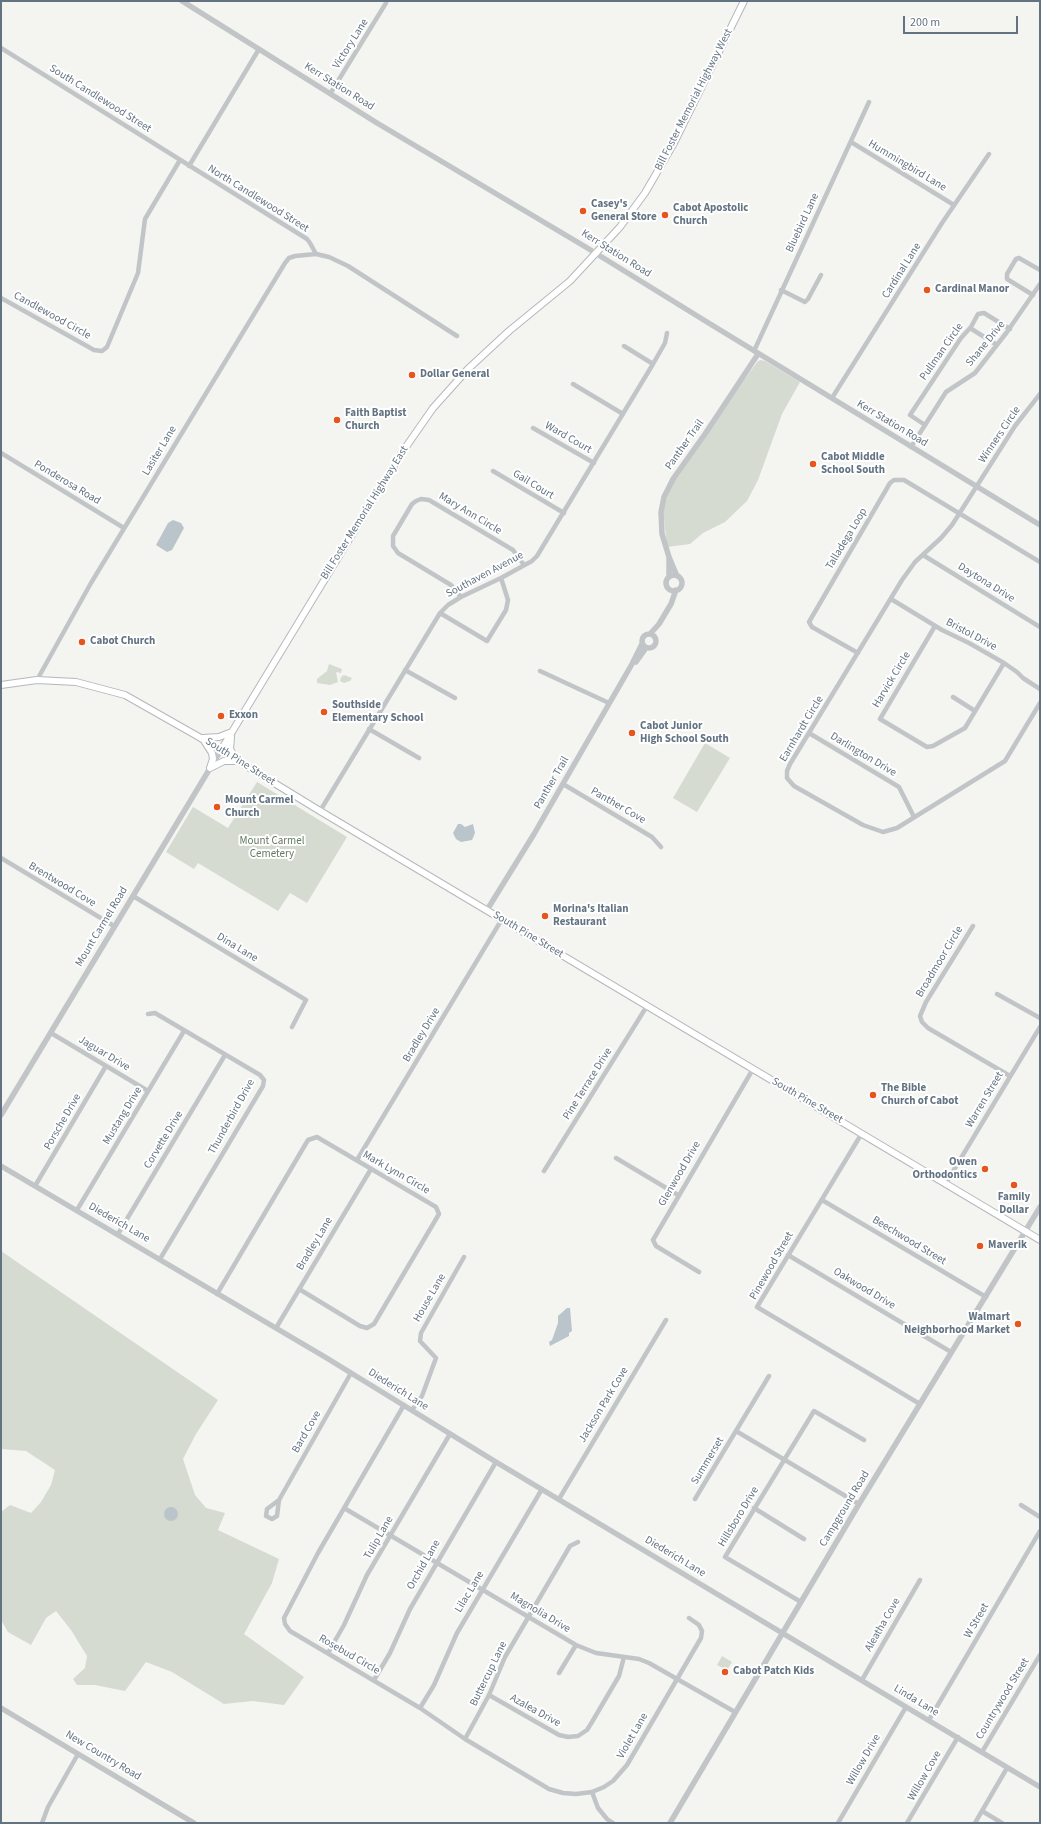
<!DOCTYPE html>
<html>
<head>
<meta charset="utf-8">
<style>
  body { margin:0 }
  #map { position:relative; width:1041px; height:1824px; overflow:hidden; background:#f4f4f0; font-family:"Source Sans 3",sans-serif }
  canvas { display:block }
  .frame { position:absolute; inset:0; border:2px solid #637382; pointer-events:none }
  .scale { position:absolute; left:903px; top:16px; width:115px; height:18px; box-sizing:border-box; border:2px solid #637382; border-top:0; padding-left:5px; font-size:12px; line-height:14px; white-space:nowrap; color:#637382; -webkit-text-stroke:3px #fff; paint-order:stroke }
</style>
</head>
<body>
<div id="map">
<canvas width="1041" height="1824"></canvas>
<div class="frame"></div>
<div class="scale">200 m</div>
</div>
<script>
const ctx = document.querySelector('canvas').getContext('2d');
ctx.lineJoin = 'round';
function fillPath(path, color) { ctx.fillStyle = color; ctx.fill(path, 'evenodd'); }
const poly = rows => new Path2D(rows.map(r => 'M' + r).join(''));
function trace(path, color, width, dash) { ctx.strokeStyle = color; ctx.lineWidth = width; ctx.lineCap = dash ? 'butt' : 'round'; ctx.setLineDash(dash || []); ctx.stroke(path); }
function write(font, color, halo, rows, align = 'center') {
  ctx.font = font + ' "Source Sans 3",sans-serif'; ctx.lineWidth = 4; ctx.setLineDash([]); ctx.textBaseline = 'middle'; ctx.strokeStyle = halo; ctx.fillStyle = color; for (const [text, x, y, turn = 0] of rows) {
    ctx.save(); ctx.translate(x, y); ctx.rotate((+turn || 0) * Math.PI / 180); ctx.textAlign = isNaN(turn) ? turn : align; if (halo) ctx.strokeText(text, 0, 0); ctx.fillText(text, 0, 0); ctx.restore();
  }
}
fillPath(poly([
  [761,360,765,361,800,382,782,414,758,480,747,501,725,522,703,533,690,544,667,547,663,509,671,485,741,384,758,361],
  [329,664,342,669,341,673,336,672,338,682,330,685,317,683,317,679,327,671],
  [344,675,352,678,350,681,344,683,340,681,341,677],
  [705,743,730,758,697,812,673,798],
  [257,782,347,837,307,903,290,893,278,911,198,863,194,869,166,852,193,807,228,828],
  [1,1251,218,1400,196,1434,183,1459,195,1495,206,1508,225,1513,218,1530,279,1559,272,1583,244,1634,304,1677,284,1705,253,1701,224,1704,172,1672,146,1662,125,1691,95,1685,77,1685,73,1679,85,1668,87,1656,71,1630,56,1611,46,1618,31,1645,8,1632,1,1620,1,1512,10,1505,31,1513,41,1502,51,1485,55,1470,26,1451,1,1449],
  [722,1656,732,1662,727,1670,717,1665]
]), '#d5dbd1');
fillPath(poly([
  [173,520,181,523,184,528,172,550,167,552,156,545,168,523],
  [458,824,461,824,465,827,473,824,475,833,472,840,461,842,456,839,453,833],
  [567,1308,570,1308,572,1331,569,1333,569,1336,550,1346,549,1342,552,1340,558,1323,558,1316],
  '164 1514a7 7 0 1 1 14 0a7 7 0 1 1-14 0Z'
]), '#bac5cb');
const secondary = poly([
  [1,685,37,680,76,682,125,695,199,737,320,811,1040,1240],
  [231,737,230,749,235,758],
  [203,738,219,737,232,732],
  [205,742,212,753,213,759,210,768],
  [221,750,401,454,433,408,468,369,509,331,570,281,620,227,645,193,674,143,744,1],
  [210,768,224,761,237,761]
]);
trace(secondary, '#b4b8bd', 8);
trace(poly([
  [1,48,307,239,310,243,316,254,329,257,348,266,457,336],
  [330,94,386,3],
  [851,142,954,205],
  [189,166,259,49],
  [781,290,805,302,808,299,821,275],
  [1033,295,1007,279,1007,274,1016,259,1019,258,1040,270],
  [1,298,94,350,102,351,107,347,138,273,145,219,180,160],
  [970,328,997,345],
  [624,346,653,364],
  [754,351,869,102],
  [573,384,623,414],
  [1040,394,1015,426,952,525,941,538,915,562,902,580,790,764,787,771,787,778,794,786,863,825,883,832,897,828,1005,761,1040,703],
  [832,398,942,223,989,154],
  [925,425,910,415,961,338,971,327,978,314,984,313,1010,329],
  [533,428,594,463],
  [911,447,946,392,975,373,1007,332,1040,284],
  [1,453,124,528],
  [493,471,564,513],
  [923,555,1040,627],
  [461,597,451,585,398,553,393,546,393,536,412,504,416,501,421,499,429,500,513,550,524,565],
  [891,599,942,630,969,643,1004,663,1017,672,1023,678,1040,689],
  [440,613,487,641,506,610,508,600,501,578],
  [935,626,880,719,927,747,933,746,965,728,1004,663],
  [858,653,812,627,809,622,890,483,894,480,904,480,1040,562],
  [405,670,455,698],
  [540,671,609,703],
  [37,680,91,583,285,263,289,258,295,256,316,254],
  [953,697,975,711],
  [369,729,419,758],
  [809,733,899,787,914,817],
  [563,784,652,837,661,847],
  [320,811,440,613,448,605,461,597,501,578,532,561,537,556,653,364,665,343,667,333],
  [1,858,114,926],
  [133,896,306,1000,292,1027],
  [973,926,926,1002,920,1016,922,1022,928,1028,1010,1076],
  [997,994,1040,1018],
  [148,1014,155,1013,260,1075,264,1080,263,1086,160,1259],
  [51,1033,148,1091],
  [862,1133,757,1307,920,1404],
  [616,1158,678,1195],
  [357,1160,502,919],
  [544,1171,647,1006],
  [946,1183,1040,1027],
  [35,1186,106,1066],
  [822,1200,986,1297],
  [77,1210,184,1031],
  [118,1234,225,1055],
  [788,1255,951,1352],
  [699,1272,656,1246,653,1240,753,1069],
  [217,1294,308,1140,317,1137,436,1207,439,1214,374,1324,367,1328,360,1326,299,1289],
  [276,1328,371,1169],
  [404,1405,318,1553,284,1618,285,1624,290,1631,420,1708,465,1739,549,1789,563,1793,576,1794,592,1792,604,1787,613,1781,627,1765,701,1638,702,1631,699,1625,689,1618],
  [412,1410,422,1396,436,1358,420,1341,421,1333,464,1257],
  [736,1431,859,1504],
  [559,1499,666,1320],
  [695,1499,769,1376],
  [279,1500,277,1516,272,1519,266,1516,267,1509,279,1500,351,1373],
  [1021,1505,1040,1517],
  [344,1508,576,1645,596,1653,639,1659,649,1663,735,1712],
  [754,1508,804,1539],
  [801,1602,725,1557,814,1411,864,1440],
  [328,1653,344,1625,367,1575,450,1434],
  [559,1673,576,1645],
  [374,1680,390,1653,410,1609,496,1462],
  [862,1680,920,1580],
  [489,1695,559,1735,568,1737,578,1736,587,1730,592,1722,619,1676,624,1657],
  [420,1708,434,1685,457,1633,542,1489],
  [929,1720,1040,1531],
  [465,1739,489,1695,505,1657,570,1546,578,1542],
  [982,1752,1040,1655],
  [592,1792,598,1808,607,1819,613,1823],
  [982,1811,1002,1823],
  [42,1823,48,1807,78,1754],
  [838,1823,906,1707],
  [907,1823,958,1737],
  [975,1823,1007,1768]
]), '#c1c5c8', 4.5);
trace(poly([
  [182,1,377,123,584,246,707,322,1040,525],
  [669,557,669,577],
  '666 583a8 8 0 1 1 16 0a8 8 0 1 1-16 0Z',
  [677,576,669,557,662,534,661,512,664,497,673,479,705,434,758,354],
  '642 641a7 7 0 1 1 14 0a7 7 0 1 1-14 0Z',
  [650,634,659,624,671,604,676,590],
  [636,662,646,648],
  [487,910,534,834,632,664,642,644],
  [1,1115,221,750],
  [1,1166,325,1357,496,1462,1040,1787],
  [1,1708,194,1823],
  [670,1823,859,1504,1040,1207]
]), '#c1c5c8', 5.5);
trace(secondary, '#fff', 6);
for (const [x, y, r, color] of [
  [583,211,4,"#e6551e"],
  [665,215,4,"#e6551e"],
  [927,290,4,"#e6551e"],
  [412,375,4,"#e6551e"],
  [337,420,4,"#e6551e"],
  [813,464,4,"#e6551e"],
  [82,642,4,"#e6551e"],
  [324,712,4,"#e6551e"],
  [221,716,4,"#e6551e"],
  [632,733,4,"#e6551e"],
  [217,807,4,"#e6551e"],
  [545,916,4,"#e6551e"],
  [873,1095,4,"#e6551e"],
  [985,1169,4,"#e6551e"],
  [1014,1185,4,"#e6551e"],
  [980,1246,4,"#e6551e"],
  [1018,1324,4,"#e6551e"],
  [725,1672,4,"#e6551e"]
]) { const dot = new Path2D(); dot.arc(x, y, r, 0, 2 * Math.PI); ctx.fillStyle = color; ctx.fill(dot); trace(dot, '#fff', 1.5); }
write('11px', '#637382', '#fff', [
  ["Victory Lane",351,44,-58],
  ["Kerr Station Road",339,87,32],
  ["South Candlewood Street",100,99,32],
  ["Bill Foster Memorial Highway West",694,100,-63],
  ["Hummingbird Lane",907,166,31],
  ["North Candlewood Street",258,199,32],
  ["Bluebird Lane",803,223,-65],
  ["Kerr Station Road",616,254,32],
  ["Cardinal Lane",902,271,-58],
  ["Candlewood Circle",52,316,29],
  ["Shane Drive",986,344,-51],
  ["Pullman Circle",942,352,-55],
  ["Kerr Station Road",892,424,31],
  ["Winners Circle",1000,435,-56],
  ["Ward Court",568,438,30],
  ["Panther Trail",685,445,-55],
  ["Lasiter Lane",160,451,-59],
  ["Ponderosa Road",67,483,31],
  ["Gail Court",533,485,31],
  ["Bill Foster Memorial Highway East",365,513,-58],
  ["Mary Ann Circle",470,514,31],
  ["Talladega Loop",847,539,-59],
  ["Southaven Avenue",485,575,-28],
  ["Daytona Drive",986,583,32],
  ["Bristol Drive",971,635,28],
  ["Harvick Circle",892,680,-59],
  ["Earnhardt Circle",802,729,-59],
  ["Darlington Drive",863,755,31],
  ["South Pine Street",240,762,32],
  ["Panther Trail",552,783,-60],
  ["Panther Cove",618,806,30],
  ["Brentwood Cove",62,885,31],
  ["Mount Carmel Road",102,927,-59],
  ["South Pine Street",528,935,31],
  ["Dina Lane",237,948,31],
  ["Broadmoor Circle",940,962,-59],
  ["Bradley Drive",422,1035,-59],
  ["Jaguar Drive",104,1054,31],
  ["Pine Terrace Drive",588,1084,-58],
  ["Warren Street",985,1100,-59],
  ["South Pine Street",807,1101,30],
  ["Mustang Drive",123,1116,-59],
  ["Thunderbird Drive",232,1117,-61],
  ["Porsche Drive",63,1122,-60],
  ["Corvette Drive",164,1140,-59],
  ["Mark Lynn Circle",396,1173,30],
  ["Glenwood Drive",680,1174,-60],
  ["Diederich Lane",119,1223,30],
  ["Beechwood Street",909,1241,31],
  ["Bradley Lane",315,1244,-59],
  ["Pinewood Street",772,1266,-60],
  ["Oakwood Drive",864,1289,31],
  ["House Lane",430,1298,-60],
  ["Diederich Lane",398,1390,32],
  ["Jackson Park Cove",604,1405,-59],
  ["Bard Cove",307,1432,-60],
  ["Summerset",708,1461,-59],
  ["Campground Road",845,1509,-59],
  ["Hillsboro Drive",739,1517,-59],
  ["Tulip Lane",379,1538,-60],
  ["Diederich Lane",675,1557,31],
  ["Orchid Lane",424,1565,-60],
  ["Lilac Lane",470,1592,-59],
  ["Magnolia Drive",540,1613,31],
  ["W Street",977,1621,-60],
  ["Aleatha Cove",883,1625,-60],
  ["Rosebud Circle",349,1655,30],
  ["Buttercup Lane",489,1674,-64],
  ["Countrywood Street",1003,1699,-59],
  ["Linda Lane",916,1701,31],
  ["Azalea Drive",535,1711,29],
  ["Violet Lane",633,1736,-60],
  ["New Country Road",103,1756,31],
  ["Willow Drive",864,1760,-60],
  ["Willow Cove",925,1776,-60]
]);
write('bold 11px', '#637382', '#fff', [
  ["Casey's",591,205],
  ["General Store",591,218],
  ["Cabot Apostolic",673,209],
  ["Church",673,222],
  ["Cardinal Manor",935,290],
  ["Dollar General",420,375],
  ["Faith Baptist",345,414],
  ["Church",345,427],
  ["Cabot Middle",821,458],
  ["School South",821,471],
  ["Cabot Church",90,642],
  ["Southside",332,706],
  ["Elementary School",332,719],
  ["Exxon",229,716],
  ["Cabot Junior",640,727],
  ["High School South",640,740],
  ["Mount Carmel",225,801],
  ["Church",225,814],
  ["Morina's Italian",553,910],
  ["Restaurant",553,923],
  ["The Bible",881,1089],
  ["Church of Cabot",881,1102],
  ["Owen",977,1163,"right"],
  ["Orthodontics",977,1176,"right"],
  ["Family",1014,1198,"center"],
  ["Dollar",1014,1211,"center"],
  ["Maverik",988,1246],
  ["Walmart",1010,1318,"right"],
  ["Neighborhood Market",1010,1331,"right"],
  ["Cabot Patch Kids",733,1672]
], 'left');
write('11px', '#657961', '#fff', [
  ["Mount Carmel",272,842],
  ["Cemetery",272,855]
]);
</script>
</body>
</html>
